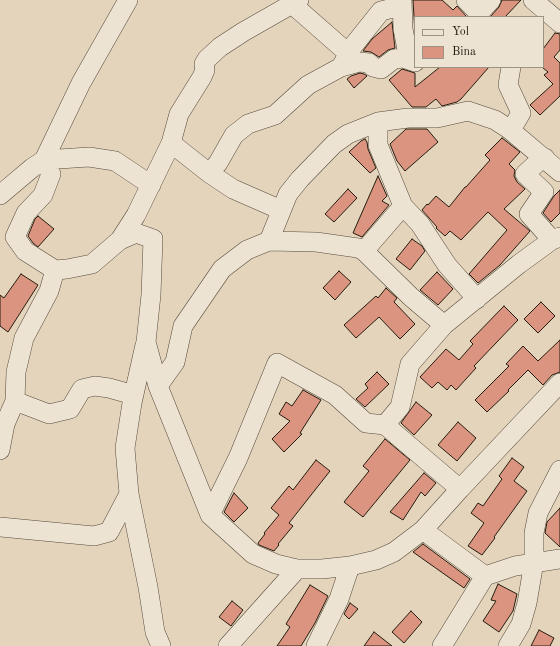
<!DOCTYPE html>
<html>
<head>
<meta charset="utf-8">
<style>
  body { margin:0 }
  #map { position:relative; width:560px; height:646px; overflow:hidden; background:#e4d4bc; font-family:"Old Standard TT",serif }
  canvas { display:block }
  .legend { position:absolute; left:414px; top:16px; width:130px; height:52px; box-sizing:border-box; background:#ede3d3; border:1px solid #9d9385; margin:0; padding:5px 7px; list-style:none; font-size:12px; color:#251c0f }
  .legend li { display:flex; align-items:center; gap:8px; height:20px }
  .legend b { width:20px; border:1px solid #9d9385 }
</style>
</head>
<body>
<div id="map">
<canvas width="560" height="646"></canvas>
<ul class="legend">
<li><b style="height:5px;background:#ede3d3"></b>Yol</li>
<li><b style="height:11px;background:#da9480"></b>Bina</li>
</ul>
</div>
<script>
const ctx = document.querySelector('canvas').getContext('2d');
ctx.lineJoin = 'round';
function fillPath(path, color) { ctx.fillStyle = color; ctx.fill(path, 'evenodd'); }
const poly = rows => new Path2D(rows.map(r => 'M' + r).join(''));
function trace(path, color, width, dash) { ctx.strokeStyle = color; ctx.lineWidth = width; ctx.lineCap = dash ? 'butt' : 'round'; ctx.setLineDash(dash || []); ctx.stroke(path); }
const building = poly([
  [413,0,442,0,453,10,457,6,467,17,415,17,415,33,413,0],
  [502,0,521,0,505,17,490,17,499,7,502,0],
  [392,22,395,48,388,50,379,57,371,52,363,51,372,39,392,22],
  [555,33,560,34,560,50,554,57,560,63,560,96,540,115,530,105,553,84,544,75,548,72,543,68,543,49,555,33],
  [440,67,489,67,461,99,457,102,442,106,436,99,426,107,412,107,389,80,402,69,415,73,415,87,440,67],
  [360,73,364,74,367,76,354,88,347,79,351,76,360,73],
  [406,129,427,129,438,142,405,171,397,161,390,144,406,129],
  [502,138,520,152,509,164,515,170,514,176,517,182,525,189,504,209,530,231,500,265,478,283,469,274,507,230,488,212,461,240,450,231,445,236,436,228,437,227,422,210,427,204,428,205,436,196,449,207,465,187,466,187,490,160,485,155,502,138],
  [365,139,367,142,368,149,376,168,370,173,349,152,361,141,365,139],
  [378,176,387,196,382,201,389,205,362,237,353,233,378,176],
  [348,189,357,198,334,222,325,214,348,189],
  [560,190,560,213,551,222,543,213,554,196,560,190],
  [38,216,54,229,38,247,33,243,28,236,35,219,38,216],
  [412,239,422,246,425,251,410,270,396,259,412,239],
  [339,271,351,282,335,300,323,288,339,271],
  [437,272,453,289,438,305,420,290,437,272],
  [21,274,38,285,8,332,0,326,0,295,4,298,21,274],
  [386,288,397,298,394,302,415,324,400,339,379,317,356,338,344,325,376,296,378,298,386,288],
  [541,302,555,316,538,333,524,319,541,302],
  [504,306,518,320,474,366,476,368,456,390,451,385,447,390,438,382,432,388,420,377,446,349,459,360,473,344,470,341,504,306],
  [560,340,560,372,552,375,543,385,528,370,508,390,509,391,487,412,475,400,509,366,506,364,523,346,538,361,560,340],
  [377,372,389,384,365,407,356,399,368,388,365,384,377,372],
  [303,390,321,400,300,433,302,434,284,452,272,439,290,421,279,414,286,402,292,406,303,390],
  [416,402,432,415,414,435,401,423,416,402],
  [458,422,476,438,457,461,438,445,458,422],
  [385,439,410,460,363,517,344,502,369,471,363,466,385,439],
  [512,458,524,467,514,481,527,491,494,537,495,538,482,555,468,546,484,523,471,513,478,503,483,506,502,479,499,476,512,458],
  [316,460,330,471,289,523,293,526,278,544,279,545,274,551,259,545,258,543,265,534,264,533,279,515,271,508,289,486,293,490,316,460],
  [424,473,436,483,425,496,421,492,403,520,390,512,424,473],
  [234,493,248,508,234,522,224,512,234,493],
  [560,508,560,547,545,533,547,522,560,508],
  [423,544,470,579,464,588,413,552,423,544],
  [498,584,517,594,513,611,499,632,483,621,496,601,491,600,498,584],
  [310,585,328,596,315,623,301,646,277,646,290,627,286,624,310,585],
  [232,601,243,610,231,626,219,617,232,601],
  [350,603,358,609,349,619,344,614,350,603],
  [411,611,422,622,404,643,392,632,411,611],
  [539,630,554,638,550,646,531,646,539,630],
  [374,632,392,646,364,646,374,632]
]);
fillPath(building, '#da9480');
trace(building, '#251c0f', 1);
const minor = poly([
  [402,0,403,29,409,60,415,62],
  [466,0,479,13],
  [533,0,560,23],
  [292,4,349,54],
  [479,17,479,13,491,0],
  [341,67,353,46,381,11,393,8,398,0],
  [378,122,378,145,403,206,420,224,447,265,477,299],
  [511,130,521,113,508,85,511,67],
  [171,143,209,173,218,163,234,135,248,124,275,115,308,85,341,67,359,62,369,63,373,67,381,69,394,59,403,58,409,60],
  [545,158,538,162,525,174,544,192,529,214,552,240],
  [209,173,233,189,281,210],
  [151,185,115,161,89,157,44,160,51,174,43,195,26,213,15,237,25,251,55,270,67,269,92,264,120,240,136,233,153,239,151,295,146,342,158,386,210,515,253,554,276,564,297,569,322,569,350,566,376,560,394,552,423,530,460,489,560,383],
  [0,195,32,168,44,160,81,83,128,0],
  [120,240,136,215,171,143,179,114,202,77,205,70,204,64,207,59,220,47,243,32,299,0],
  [269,241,288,194,300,179,334,144,348,134,378,122,408,118,437,118,468,111,495,120,509,129,560,172],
  [364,251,403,206],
  [145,345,132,403,125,448,129,494,148,587,155,632,161,646],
  [158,386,175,362,183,326,222,269,247,250,269,241,316,242,358,248,364,251,411,297,444,325],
  [15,401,49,414,70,409,82,389,95,386,109,388,134,395],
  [385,425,400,407,410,364,444,325,519,264,552,240,560,237],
  [0,450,5,424,15,401,16,372,24,338,49,291,55,270],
  [210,515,238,458,277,363,335,395,366,423,385,425,460,489],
  [0,527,94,536,109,532,129,494],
  [423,530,485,576],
  [228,646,297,569],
  [316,646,339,599,350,566],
  [442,646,485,576,515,566,560,559],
  [508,646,521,624,527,603,534,562,534,533,538,513,560,470]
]);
trace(minor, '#554a3a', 20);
trace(minor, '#ede3d3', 19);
</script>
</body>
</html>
